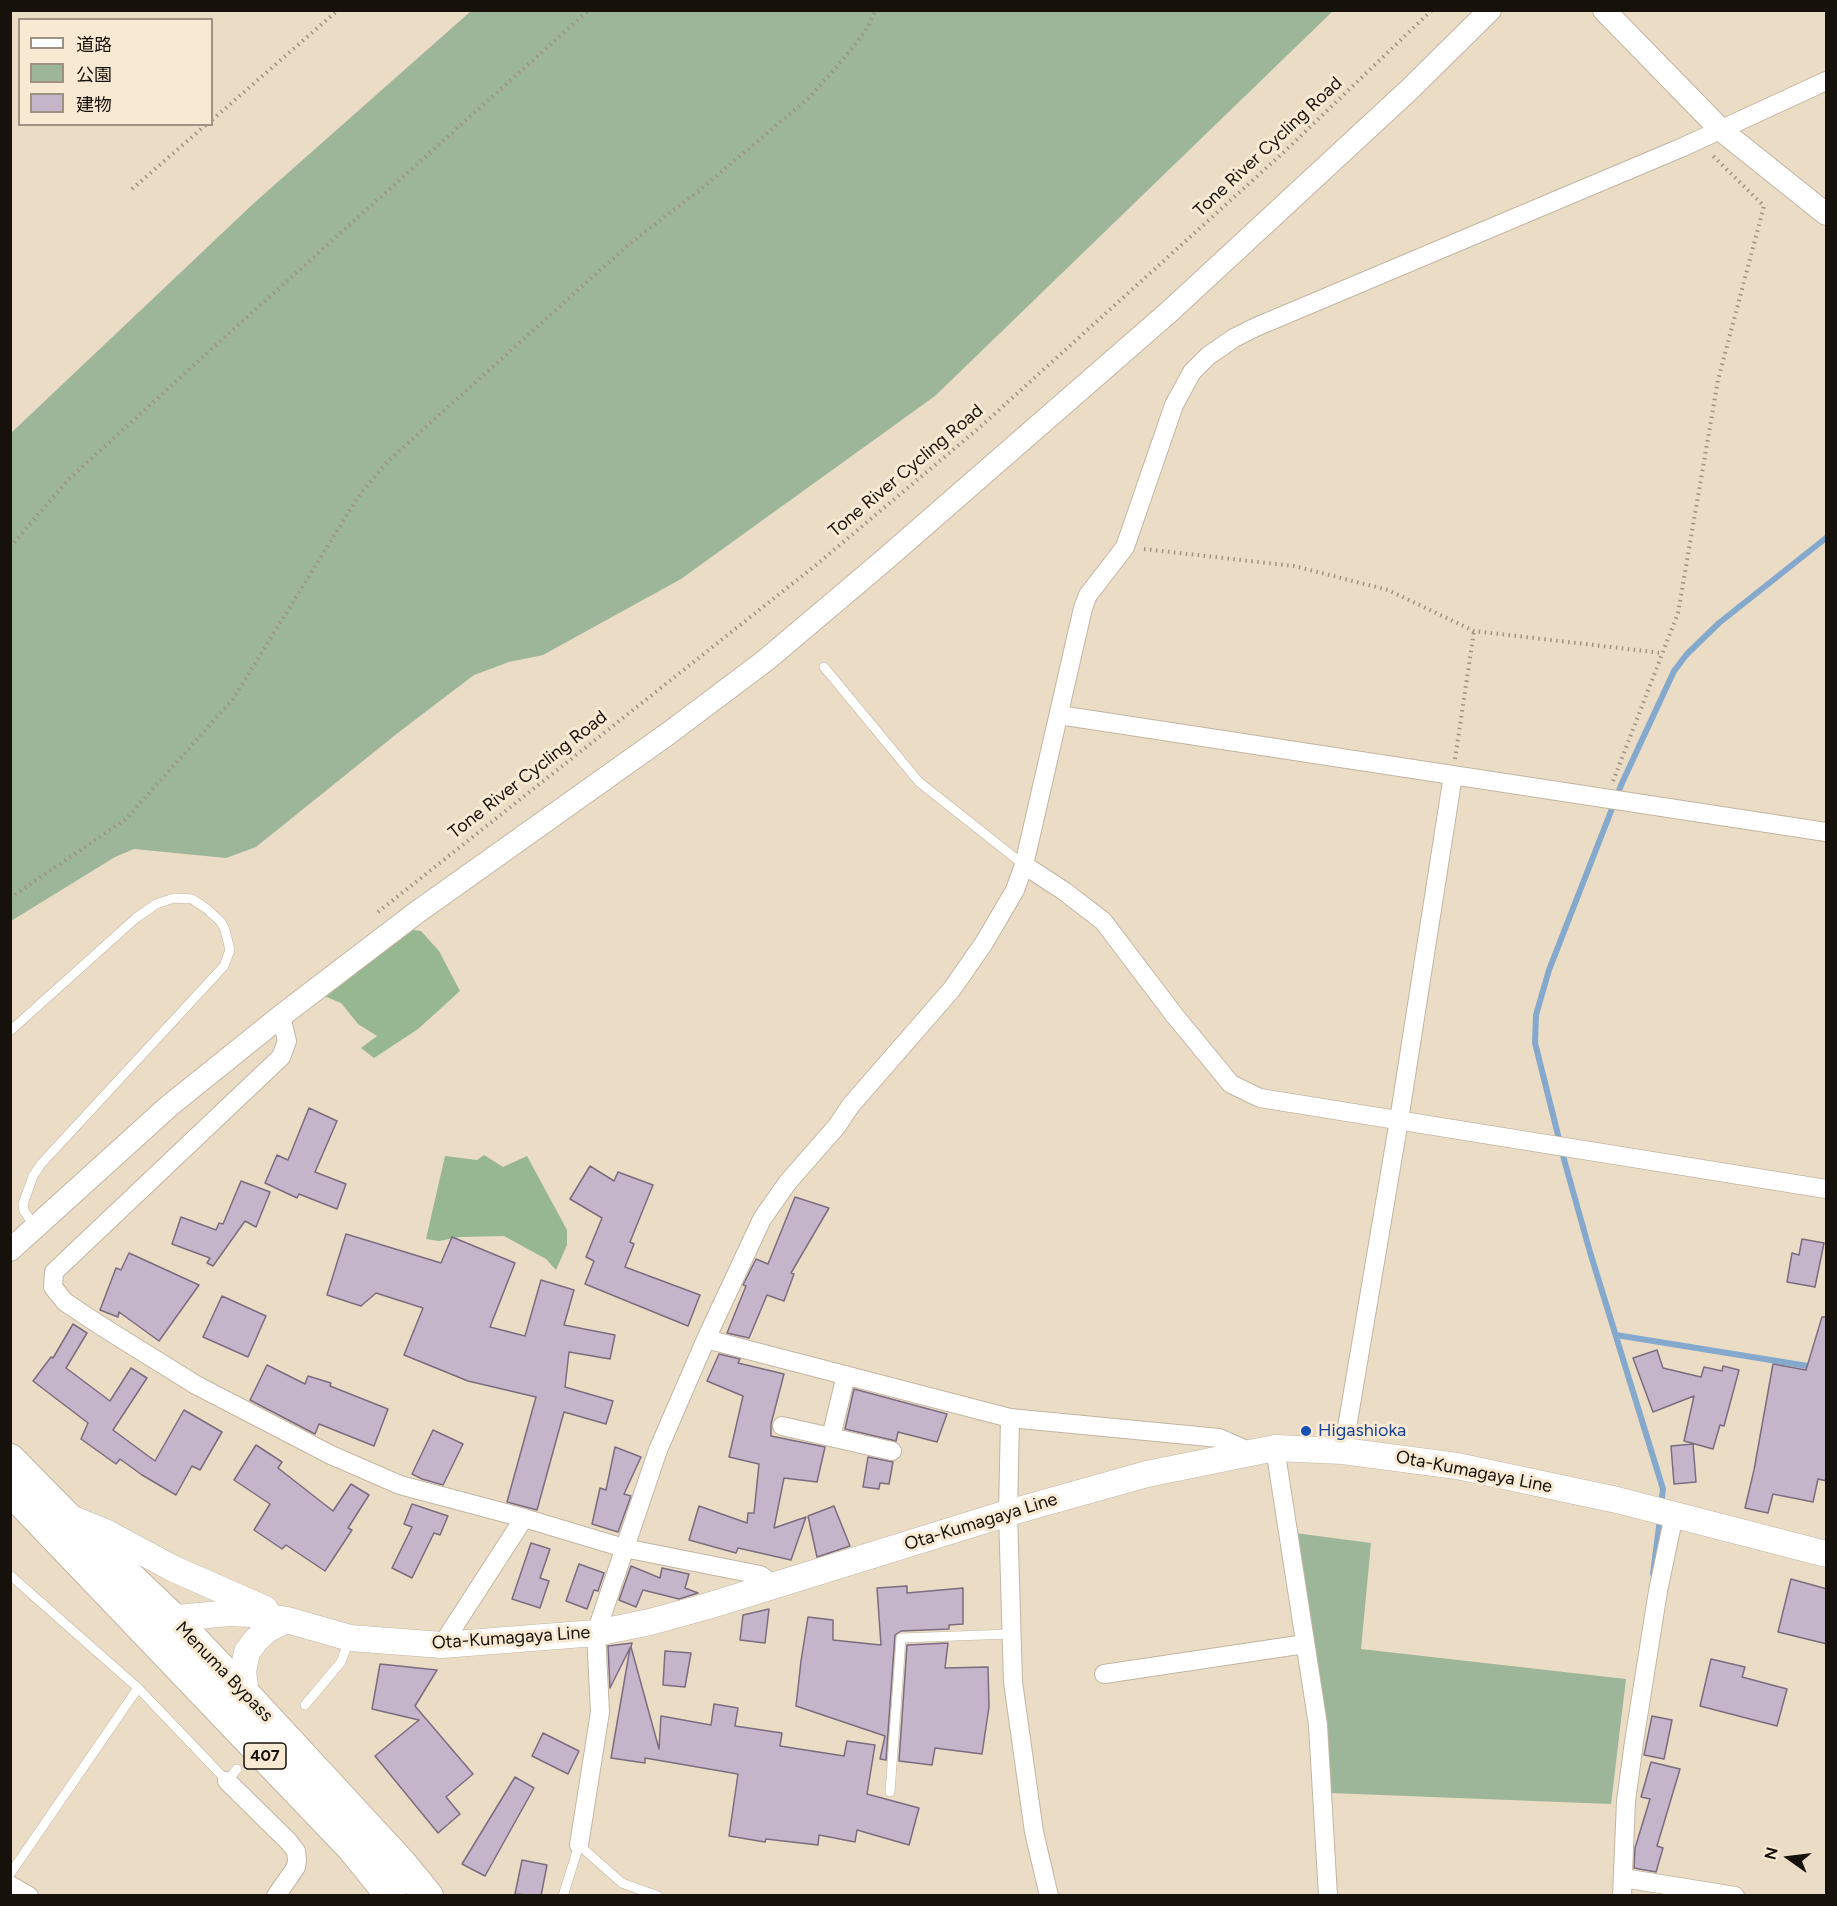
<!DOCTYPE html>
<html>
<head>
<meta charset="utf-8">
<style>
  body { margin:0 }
  #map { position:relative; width:1837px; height:1906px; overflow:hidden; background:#ebdcc6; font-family:Figtree,"Noto Sans JP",sans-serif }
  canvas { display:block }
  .frame { position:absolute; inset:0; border:12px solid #16110a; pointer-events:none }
  .legend { position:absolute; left:18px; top:18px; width:195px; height:108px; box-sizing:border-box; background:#f8e9d3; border:2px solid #9e9383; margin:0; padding:8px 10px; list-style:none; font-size:18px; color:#16110a }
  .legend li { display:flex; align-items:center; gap:12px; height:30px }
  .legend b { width:30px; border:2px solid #9e9383 }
  .north { position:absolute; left:1759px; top:1828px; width:60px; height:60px; -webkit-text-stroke:4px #f8e9d3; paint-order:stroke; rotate:284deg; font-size:16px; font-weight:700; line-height:24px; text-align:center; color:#16110a }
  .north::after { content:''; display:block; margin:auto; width:21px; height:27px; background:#16110a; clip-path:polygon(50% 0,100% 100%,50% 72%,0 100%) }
</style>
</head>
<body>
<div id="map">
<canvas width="1837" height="1906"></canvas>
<div class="frame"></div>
<ul class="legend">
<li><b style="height:8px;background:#fff"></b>道路</li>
<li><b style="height:16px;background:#9db699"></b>公園</li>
<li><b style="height:16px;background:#c5b5ca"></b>建物</li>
</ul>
<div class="north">N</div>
</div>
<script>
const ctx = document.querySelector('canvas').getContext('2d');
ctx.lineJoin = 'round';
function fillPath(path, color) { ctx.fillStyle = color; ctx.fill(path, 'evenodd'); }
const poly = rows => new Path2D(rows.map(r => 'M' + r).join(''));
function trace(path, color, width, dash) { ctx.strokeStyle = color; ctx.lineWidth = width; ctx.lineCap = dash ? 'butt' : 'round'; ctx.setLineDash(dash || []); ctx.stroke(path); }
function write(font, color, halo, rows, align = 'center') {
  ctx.font = font + ' Figtree,sans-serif'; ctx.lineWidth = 6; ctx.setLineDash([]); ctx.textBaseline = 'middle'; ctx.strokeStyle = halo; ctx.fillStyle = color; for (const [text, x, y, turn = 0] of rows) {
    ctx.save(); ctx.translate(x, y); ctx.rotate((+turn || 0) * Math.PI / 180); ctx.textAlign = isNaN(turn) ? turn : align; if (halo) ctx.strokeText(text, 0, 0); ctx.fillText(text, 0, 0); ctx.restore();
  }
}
fillPath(poly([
  [471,11,1333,11,935,396,681,579,543,655,509,662,474,675,399,732,256,847,226,858,134,849,115,857,11,921,11,433,254,203],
  [1295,1533,1371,1543,1361,1649,1626,1679,1611,1804,1330,1793,1330,1761]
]), '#9db699');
fillPath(poly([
  [413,930,421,931,439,951,460,991,418,1029,374,1058,361,1048,377,1036,358,1024,341,1003,324,996],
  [484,1155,503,1167,527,1156,567,1230,567,1245,556,1270,546,1259,504,1236,460,1237,439,1241,426,1239,445,1156,477,1160]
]), '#96b790');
trace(poly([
  [1616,1335,1814,1367],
  [1661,1505,1663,1489,1590,1252,1565,1163,1535,1043,1536,1015,1549,970,1622,783,1674,671,1687,654,1719,623,1826,538],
  [1653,1574,1660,1519]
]), '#84a9cc', 6);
const building = poly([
  [309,1108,337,1121,315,1172,346,1184,337,1209,299,1194,297,1198,265,1183,277,1155,288,1160,309,1108],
  [590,1166,614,1181,618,1172,653,1185,630,1242,634,1244,625,1267,700,1295,688,1326,585,1284,594,1261,586,1257,602,1218,570,1199,590,1166],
  [241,1181,270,1192,256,1227,245,1221,213,1266,207,1263,210,1258,172,1244,181,1217,216,1230,219,1223,223,1224,241,1181],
  [795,1197,829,1208,791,1273,794,1274,784,1301,767,1295,749,1338,727,1333,746,1286,743,1285,756,1259,768,1264,795,1197],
  [346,1234,441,1263,452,1237,515,1263,490,1327,525,1336,541,1280,574,1290,564,1325,615,1335,610,1359,569,1352,565,1387,613,1401,606,1424,564,1412,537,1510,507,1502,536,1397,468,1381,404,1355,423,1308,376,1293,361,1306,327,1295,346,1234],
  [1802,1239,1824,1243,1815,1287,1787,1282,1792,1253,1799,1255,1802,1239],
  [129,1253,199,1285,159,1341,119,1312,118,1317,100,1310,116,1268,121,1270,129,1253],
  [222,1296,266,1316,248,1357,203,1337,222,1296],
  [1822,1317,1827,1317,1827,1481,1818,1479,1813,1502,1773,1494,1768,1513,1745,1508,1754,1470,1773,1364,1806,1370,1822,1317],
  [73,1324,87,1333,66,1368,110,1401,131,1368,147,1378,113,1430,155,1461,184,1410,222,1432,200,1470,192,1466,176,1495,142,1475,120,1459,116,1464,81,1439,88,1423,33,1381,51,1357,53,1358,73,1324],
  [1657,1350,1663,1368,1701,1377,1704,1367,1722,1371,1723,1366,1739,1370,1724,1426,1720,1425,1713,1449,1684,1441,1694,1396,1653,1412,1633,1358,1657,1350],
  [719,1354,740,1359,738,1363,784,1374,771,1424,771,1436,825,1447,817,1482,784,1478,774,1528,806,1517,791,1560,738,1548,736,1553,689,1540,699,1506,747,1523,748,1513,754,1513,759,1464,729,1457,743,1396,707,1381,719,1354],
  [267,1365,305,1384,308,1376,331,1383,330,1386,388,1409,374,1446,319,1424,315,1434,250,1400,267,1365],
  [854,1389,947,1414,937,1442,898,1432,896,1441,845,1429,854,1389],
  [433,1430,463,1444,443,1485,422,1479,412,1474,433,1430],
  [1693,1444,1696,1482,1674,1484,1671,1446,1693,1444],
  [256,1445,282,1462,278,1468,333,1511,351,1484,369,1495,348,1528,352,1530,325,1571,286,1545,282,1549,254,1530,270,1504,234,1480,256,1445],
  [615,1447,641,1457,624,1494,631,1496,618,1532,592,1524,600,1488,606,1490,615,1447],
  [868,1457,893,1462,889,1484,880,1483,879,1489,863,1487,868,1457],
  [412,1504,448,1516,440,1535,434,1533,412,1578,392,1568,412,1527,404,1524,412,1504],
  [834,1506,850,1546,817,1557,808,1516,834,1506],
  [531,1543,550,1549,540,1578,549,1581,540,1608,512,1599,531,1543],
  [579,1564,604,1573,598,1591,594,1590,587,1609,566,1601,579,1564],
  [631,1566,660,1578,662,1568,689,1574,685,1588,698,1593,679,1599,643,1590,636,1607,619,1600,631,1566],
  [1791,1579,1827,1589,1827,1644,1778,1632,1791,1579],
  [907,1586,907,1593,963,1588,963,1624,949,1625,949,1629,901,1631,895,1635,886,1760,880,1759,885,1736,796,1706,801,1661,808,1617,833,1620,833,1640,881,1645,877,1588,907,1586],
  [769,1609,765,1643,740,1640,743,1615,769,1609],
  [632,1643,631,1647,659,1749,661,1716,711,1725,714,1704,738,1708,735,1726,782,1733,780,1746,844,1756,847,1741,875,1745,867,1794,919,1808,909,1845,857,1830,855,1842,819,1835,818,1845,766,1839,765,1842,729,1836,738,1774,645,1758,645,1763,611,1758,630,1648,610,1688,608,1646,632,1643],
  [948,1643,945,1668,988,1667,989,1707,982,1754,935,1748,932,1765,899,1761,907,1645,948,1643],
  [665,1651,691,1653,685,1687,663,1685,665,1651],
  [1711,1659,1745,1667,1742,1677,1787,1689,1777,1726,1700,1706,1711,1659],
  [380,1664,437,1670,415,1706,473,1774,446,1797,460,1814,438,1833,375,1756,419,1720,372,1709,380,1664],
  [1652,1716,1672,1720,1664,1759,1644,1755,1652,1716],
  [543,1733,579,1751,568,1774,532,1756,543,1733],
  [1651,1762,1680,1769,1657,1846,1663,1848,1656,1872,1634,1868,1635,1848,1650,1799,1641,1797,1651,1762],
  [515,1777,534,1788,485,1876,462,1864,515,1777],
  [522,1860,547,1865,541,1896,515,1894,522,1860]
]);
fillPath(building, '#c5b5ca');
trace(building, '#7b6c7f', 1.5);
const service = poly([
  [824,667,919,782,1024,865],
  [10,1031,136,918,156,904,174,898,192,899,207,909,221,922,225,930,230,950,224,966,41,1164,33,1176,23,1204,24,1211,35,1227],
  [10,1575,138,1688,227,1781,237,1769],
  [305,1705,341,1662,349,1640],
  [890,1792,901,1638,1010,1634],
  [10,1874,138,1688],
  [563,1896,579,1845,622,1883,658,1896]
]);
const minor = poly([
  [1059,715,1826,832],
  [1024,865,1064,891,1103,921,1175,1016,1231,1084,1260,1098,1826,1189],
  [281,1016,287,1041,281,1057,54,1272,53,1287,65,1302,98,1324,196,1385,331,1455,400,1485,524,1518,624,1548,760,1575,776,1586],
  [706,1339,1010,1418,1219,1438,1253,1453],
  [1010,1418,1008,1513,1013,1682,1034,1832,1049,1896],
  [782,1426,892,1451],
  [831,1437,846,1375],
  [1275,1448,1318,1725,1328,1896],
  [1343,1451,1399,1120,1453,775],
  [442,1645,524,1518],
  [1104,1674,1305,1644],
  [227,1781,288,1841,296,1851,297,1860,296,1867,276,1896],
  [579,1845,600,1712,596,1633,658,1450,706,1339,762,1219,788,1182,837,1126,851,1105,952,989,984,943,1015,890,1024,865,1083,608,1088,595,1125,547,1174,405,1192,372,1208,356,1234,338,1256,327,1683,147,1826,81],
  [1623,1878,1735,1896],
  [10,1885,29,1896],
  [1622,1896,1626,1801,1634,1742,1658,1591,1674,1515]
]);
const tertiary = poly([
  [1604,10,1721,130,1826,214],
  [10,1250,169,1106,281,1016,416,913,669,733,766,660,882,562,1169,312,1410,89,1490,10]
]);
const secondary = poly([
  [73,1519,105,1532,174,1569,265,1609],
  [158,1620,229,1613,250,1614,287,1620,350,1638,442,1645,596,1633,650,1622,708,1606,1008,1513,1147,1474,1275,1448,1343,1451,1457,1466,1617,1500,1826,1554],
  [246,1695,243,1671,247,1652,256,1640,268,1629,287,1620]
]);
const trunk = poly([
  [10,1459,68,1518,174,1619,246,1695,401,1863,428,1896],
  [10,1490,353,1849,391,1896]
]);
trace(service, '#c3b5a0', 10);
trace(minor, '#c3b5a0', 20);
trace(tertiary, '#c3b5a0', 24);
trace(secondary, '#c3b5a0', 27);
trace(trunk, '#c3b5a0', 32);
trace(poly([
  [212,120,338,10],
  [132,189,207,124],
  [10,547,69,479,217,344,589,10],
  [1144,549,1294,566,1388,590,1474,631,1662,653],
  [1455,759,1474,631],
  [1613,781,1678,613,1718,380,1764,206,1711,154],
  [10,898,126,819,233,699,358,497,387,462,628,245,701,189,810,97,840,63,865,32,876,10],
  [378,912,816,565,979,428,1284,152,1432,10]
]), '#9e9282', 4, [1.5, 4.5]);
trace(service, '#fff', 9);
trace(minor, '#fff', 18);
trace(tertiary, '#fff', 22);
trace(secondary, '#fff', 26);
trace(trunk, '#fff', 30);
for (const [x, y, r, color] of [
  [1306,1431,6,"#1a4fb4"]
]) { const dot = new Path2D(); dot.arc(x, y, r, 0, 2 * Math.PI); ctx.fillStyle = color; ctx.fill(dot); trace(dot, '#f8e9d3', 2); }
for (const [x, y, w] of [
  [265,1756,42]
]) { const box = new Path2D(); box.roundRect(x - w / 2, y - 13, w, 26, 4.5); ctx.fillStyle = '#f8e9d3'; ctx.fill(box); trace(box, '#16110a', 1.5); }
write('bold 16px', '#16110a', null, [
  ["407",265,1756]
]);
write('18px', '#16110a', '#f8e9d3', [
  ["Tone River Cycling Road",1268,147,-43],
  ["Tone River Cycling Road",906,471,-40],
  ["Tone River Cycling Road",528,775,-38],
  ["Ota-Kumagaya Line",1474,1472,11],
  ["Ota-Kumagaya Line",981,1522,-17],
  ["Ota-Kumagaya Line",511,1638,-4],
  ["Menuma Bypass",224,1672,46]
]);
write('18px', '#164399', '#f8e9d3', [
  ["Higashioka",1318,1431]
], 'left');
</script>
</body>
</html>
